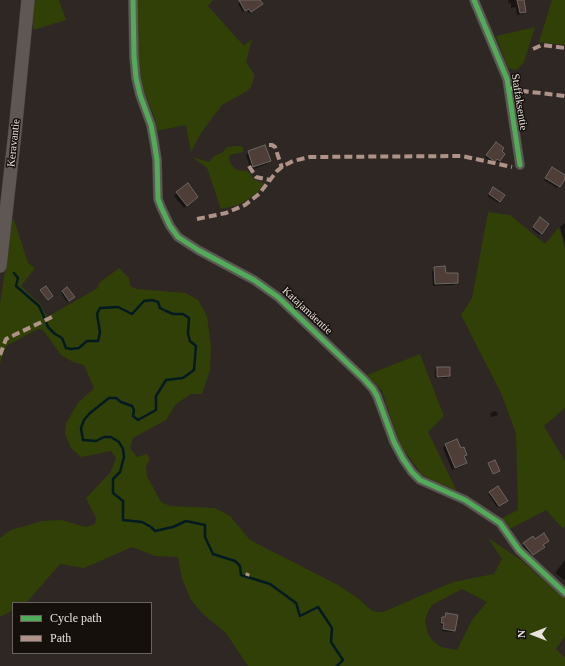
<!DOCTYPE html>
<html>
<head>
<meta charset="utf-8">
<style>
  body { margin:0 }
  #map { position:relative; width:565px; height:666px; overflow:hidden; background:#2e2723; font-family:Georgia,serif }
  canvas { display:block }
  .legend { position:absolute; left:12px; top:602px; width:140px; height:52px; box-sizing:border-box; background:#16100d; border:1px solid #6a6460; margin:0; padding:5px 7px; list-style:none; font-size:12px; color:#e9e2dd }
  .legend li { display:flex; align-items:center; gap:8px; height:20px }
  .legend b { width:20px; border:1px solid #6a6460 }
  .north { position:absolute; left:513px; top:614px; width:40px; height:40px; -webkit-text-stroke:3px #16100d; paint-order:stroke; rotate:270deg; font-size:11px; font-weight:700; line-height:16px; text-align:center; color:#e9e2dd }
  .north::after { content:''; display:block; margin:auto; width:14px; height:18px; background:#e9e2dd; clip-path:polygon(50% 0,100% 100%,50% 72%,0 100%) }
</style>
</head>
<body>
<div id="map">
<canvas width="565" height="666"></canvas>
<ul class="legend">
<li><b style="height:5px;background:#51ab58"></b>Cycle path</li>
<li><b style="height:5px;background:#af9288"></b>Path</li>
</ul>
<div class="north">N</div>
</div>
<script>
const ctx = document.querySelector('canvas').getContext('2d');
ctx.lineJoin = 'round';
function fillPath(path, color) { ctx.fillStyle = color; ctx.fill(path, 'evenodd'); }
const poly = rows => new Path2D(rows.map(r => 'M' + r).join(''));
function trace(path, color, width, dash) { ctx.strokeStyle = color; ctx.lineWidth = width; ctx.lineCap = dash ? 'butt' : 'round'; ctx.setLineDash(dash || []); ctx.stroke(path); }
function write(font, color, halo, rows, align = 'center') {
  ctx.font = font + ' Georgia,serif'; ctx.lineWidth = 3; ctx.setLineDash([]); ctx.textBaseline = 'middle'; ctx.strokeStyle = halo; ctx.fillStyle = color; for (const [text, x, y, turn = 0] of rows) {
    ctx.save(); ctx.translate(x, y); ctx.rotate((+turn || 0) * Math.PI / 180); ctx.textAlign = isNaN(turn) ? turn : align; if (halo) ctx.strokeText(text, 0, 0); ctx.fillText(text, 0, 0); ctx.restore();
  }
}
fillPath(poly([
  [33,0,59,0,66,20,33,30],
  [133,0,213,0,208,6,244,46,252,39,246,62,254,74,254,78,251,87,247,91,222,105,201,133,191,152,186,125,156,131,155,119,144,91,140,74],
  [552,0,565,0,565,45,539,42],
  [535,27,524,62,518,69,515,70,508,68,496,36],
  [239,146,243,147,243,152,230,155,229,159,232,166,237,170,248,171,255,180,264,183,258,192,244,202,235,206,221,209,207,168,192,157,209,162,214,156,222,153,227,147],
  [488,212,510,215,545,244,559,227,565,249,565,408,544,426,565,461,565,526,563,529,546,510,508,530,500,519,518,510,516,433,501,393,461,315,472,298],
  [13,217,28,263,35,268,21,286,40,304,47,317,98,288,99,283,119,268,129,278,130,286,137,289,186,293,198,300,207,316,211,347,210,370,202,394,191,394,176,404,166,420,133,438,130,448,137,457,147,454,150,459,146,467,147,476,161,502,170,506,215,508,230,516,250,540,338,585,359,599,372,611,383,612,453,582,494,574,502,559,488,538,521,560,565,599,565,636,556,649,565,658,565,666,248,666,226,633,203,614,191,600,182,579,178,557,155,556,132,547,84,568,60,564,28,601,25,603,13,603,13,610,0,617,0,538,11,530,42,521,61,520,86,527,95,524,96,518,86,498,110,473,116,458,111,451,81,457,71,448,65,434,66,423,78,403,94,388,84,365,73,362,61,355,43,330,38,329,6,346,0,363,0,304],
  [462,589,487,602,472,620,457,650,441,647,433,641,428,634,425,621,427,614,432,605],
  [420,354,444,416,428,432,457,491,422,475,400,445,382,391,367,375]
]), '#314006');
fillPath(poly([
  [243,0,259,0,260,6,249,13,247,10,243,12,238,4],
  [508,0,518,0,525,12,523,14,517,15,516,7,511,8,511,3,509,4],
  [494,145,500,160,498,162,495,160,493,163,485,157],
  [249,152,270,161,267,164,251,170,246,155],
  [550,170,565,177,557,188,544,180],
  [492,190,500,201,498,203,488,196],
  [177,193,194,200,184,208,174,196],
  [538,220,541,233,539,235,532,229],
  [565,223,565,244,560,227],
  [435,268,445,274,457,282,454,285,433,286,432,271],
  [67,288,72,298,67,302,61,293],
  [437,368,449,368,449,376,447,378,435,378,435,370],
  [496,411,498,415,491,417,490,413],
  [456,441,460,450,466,454,463,457,466,463,463,466,452,470,443,448,445,445],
  [490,493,505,502,497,507,488,494],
  [524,544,542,545,544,547,530,557,521,547],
  [565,560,565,579,564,580,555,573],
  [446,614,454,630,452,632,442,631,443,625,440,624,440,620,444,618]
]), '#0007');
trace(poly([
  [14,273,18,278,16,286,39,306,45,319],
  [46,322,48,327,55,334,62,338,66,348,71,349,79,348,87,341,98,341,100,332,97,314,100,308,118,307,132,314,144,301,152,300,158,302,160,308,166,311,173,314,183,314,189,318,188,334,190,341,196,346,194,370,183,378,166,380,156,396,156,410,138,420,133,416,134,410,132,406,121,402,116,398,109,398,90,413,84,420,81,428,83,440,96,441,104,437,111,437,119,442,123,449,124,457,120,472,113,479,113,493,123,501,123,520,142,522,151,527,155,531,173,527,186,521,205,525,205,537,213,554,235,561,240,566,241,575,270,584,296,603,300,616,318,607,332,628,331,642,343,660,337,666]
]), '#041a21', 2.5);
const building = poly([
  [239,0,260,0,263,4,251,12,249,9,245,11,239,0],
  [517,0,524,0,526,12,520,13,517,0],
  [496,142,504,148,502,151,505,154,500,161,497,159,495,162,486,155,496,142],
  [265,145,271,161,253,167,248,151,265,145],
  [552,167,565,175,565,179,560,187,545,178,552,167],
  [188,183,198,197,187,206,176,192,188,183],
  [493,187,505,195,500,202,489,194,493,187],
  [540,217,549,224,542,234,533,227,540,217],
  [445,266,446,273,458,273,458,283,435,284,434,267,445,266],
  [46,286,53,296,48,300,40,290,46,286],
  [67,287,75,297,69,301,62,291,67,287],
  [437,367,450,367,450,376,437,377,437,367],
  [457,439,461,448,464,447,467,455,464,456,467,463,455,468,445,444,457,439],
  [495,460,500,471,493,474,488,463,495,460],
  [498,486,508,501,499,506,489,492,498,486],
  [544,533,549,541,543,545,545,547,533,555,523,543,533,536,535,539,544,533],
  [446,613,458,615,455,631,443,629,444,623,441,623,442,617,445,617,446,613]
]);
fillPath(building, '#4e3e37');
trace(building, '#6c6663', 1);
const street = poly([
  [133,0,134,56,136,78,140,95,151,125,154,141,157,160,158,199,161,207,170,226,178,237,198,250,254,280,278,297,364,379,373,389,377,396,394,442,403,459,412,472,420,480,465,500,500,523,519,550,565,593],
  [474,0,507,79,520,165]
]);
const secondary = poly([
  [0,266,15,132,28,0]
]);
trace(street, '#48423f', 10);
trace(secondary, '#48423f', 14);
trace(street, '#5d5955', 9);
trace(secondary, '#5e5753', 13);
trace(poly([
  [533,49,542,45,565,48],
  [509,88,523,91,565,96],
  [269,145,272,145,275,147,282,168],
  [249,166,256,177,270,180],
  [197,219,226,213,245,205,259,194,277,171,283,166,293,161,310,157,462,156,512,167],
  [0,355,6,339,54,316],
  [247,576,248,573]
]), '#af9288', 4, [8, 4]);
trace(poly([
  [133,0,134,56,136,78,140,95,151,125,154,141,157,160,158,199,161,207,170,226,178,237,198,250,254,280,278,297,364,379,373,389,377,396,394,442,403,459,412,472,420,480,465,500,500,523,519,550,565,593],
  [474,0,507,79,520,165]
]), '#51ab58', 5);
write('11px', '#e9e2dd', '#16100d', [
  ["Staffaksentie",519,102,81],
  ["Keravantie",14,143,-84],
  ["Katajamäentie",307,311,43]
]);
</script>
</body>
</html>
